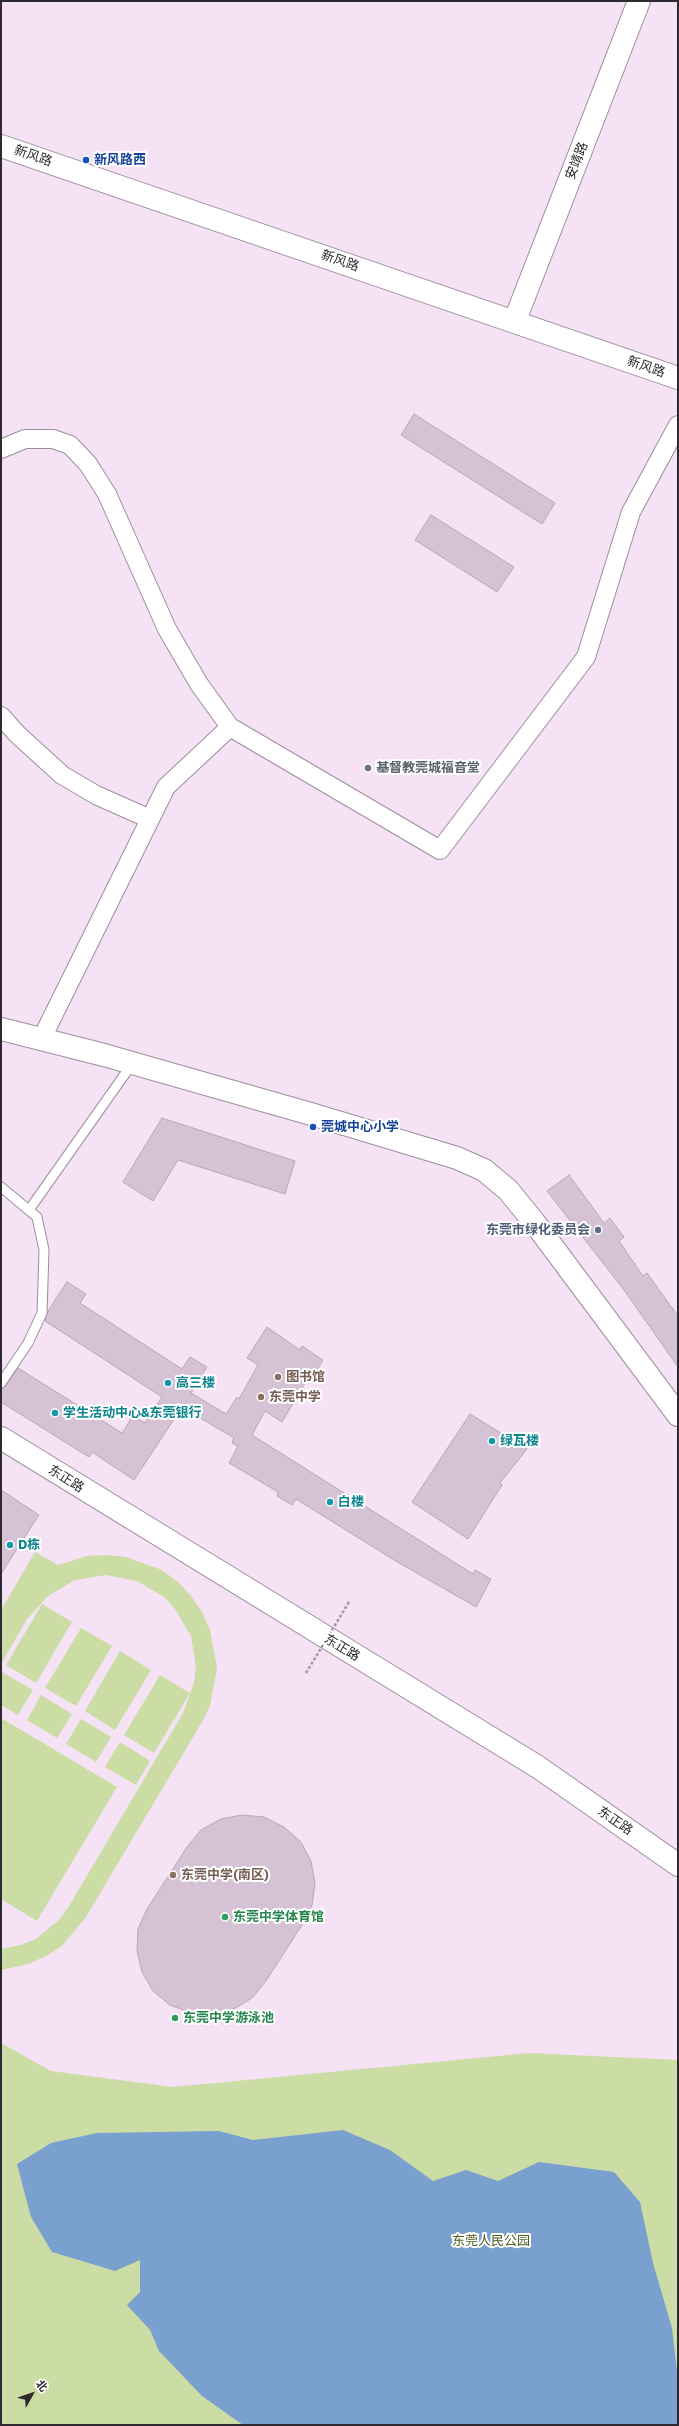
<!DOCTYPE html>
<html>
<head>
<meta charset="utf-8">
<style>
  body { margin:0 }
  #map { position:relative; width:679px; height:2426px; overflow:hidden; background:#f5e2f5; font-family:"Work Sans","Noto Sans SC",sans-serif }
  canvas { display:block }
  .frame { position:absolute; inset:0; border:2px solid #2e282f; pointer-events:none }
  .north { position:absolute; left:12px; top:2374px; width:40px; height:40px; -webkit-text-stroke:3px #fff; paint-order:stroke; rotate:50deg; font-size:11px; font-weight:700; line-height:16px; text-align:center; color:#2e282f }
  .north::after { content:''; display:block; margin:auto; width:14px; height:18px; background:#2e282f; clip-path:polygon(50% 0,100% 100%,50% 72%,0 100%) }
</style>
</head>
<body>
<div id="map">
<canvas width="679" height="2426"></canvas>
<div class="frame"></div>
<div class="north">北</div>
</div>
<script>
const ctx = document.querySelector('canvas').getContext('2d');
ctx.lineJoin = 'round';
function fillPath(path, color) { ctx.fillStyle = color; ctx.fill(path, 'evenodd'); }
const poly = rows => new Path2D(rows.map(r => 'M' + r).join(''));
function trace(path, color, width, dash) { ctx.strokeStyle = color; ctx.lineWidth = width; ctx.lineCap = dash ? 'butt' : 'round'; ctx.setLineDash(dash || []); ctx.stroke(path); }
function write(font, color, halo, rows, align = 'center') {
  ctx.font = font + ' "Work Sans","Noto Sans SC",sans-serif'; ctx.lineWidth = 4; ctx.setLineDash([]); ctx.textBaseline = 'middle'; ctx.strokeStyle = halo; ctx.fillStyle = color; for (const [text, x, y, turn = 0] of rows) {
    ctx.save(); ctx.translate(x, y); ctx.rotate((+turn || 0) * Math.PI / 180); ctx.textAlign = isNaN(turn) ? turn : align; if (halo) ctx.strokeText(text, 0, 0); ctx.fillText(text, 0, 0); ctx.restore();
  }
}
fillPath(poly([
  [35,1552,58,1565,87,1556,106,1555,126,1557,162,1570,178,1582,191,1596,202,1612,210,1630,217,1668,210,1706,202,1722,86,1917,62,1946,46,1956,28,1964,1,1970,1,1949,21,1945,36,1939,60,1919,69,1906,183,1713,194,1683,196,1667,191,1636,175,1609,164,1597,137,1581,106,1575,75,1580,48,1596,27,1619,1,1664,1,1610],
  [42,1604,72,1622,36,1683,6,1665],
  [81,1628,112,1646,76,1706,45,1688],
  [120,1651,151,1670,115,1730,85,1711],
  [2,1672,33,1690,18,1715,1,1705],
  [160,1675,190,1693,154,1753,124,1735],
  [41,1695,72,1714,57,1738,27,1720],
  [1,1718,117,1787,37,1921,1,1899],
  [81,1719,111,1737,96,1762,66,1744],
  [120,1742,150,1761,136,1785,105,1767],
  [1,2043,51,2071,173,2087,530,2053,678,2060,678,2425,1,2425]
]), '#cbdda4');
fillPath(poly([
  [343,2130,390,2150,433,2181,466,2170,498,2181,539,2162,614,2172,640,2202,653,2263,672,2328,678,2380,678,2425,243,2425,202,2396,159,2351,150,2330,127,2305,140,2292,140,2260,115,2271,52,2252,31,2217,17,2164,51,2143,97,2133,219,2131,253,2140]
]), '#79a0ce');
const building = poly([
  [414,414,555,503,542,524,401,435,414,414],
  [431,515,514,567,497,592,415,540,431,515],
  [162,1118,295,1161,285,1194,178,1160,153,1201,123,1182,162,1118],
  [569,1175,604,1223,610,1218,624,1237,619,1241,643,1276,647,1273,678,1316,678,1367,624,1290,547,1191,569,1175],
  [67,1282,86,1294,80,1303,182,1369,190,1357,207,1367,191,1393,226,1414,237,1397,239,1399,258,1365,247,1358,267,1327,300,1350,302,1346,323,1360,311,1380,308,1378,282,1422,265,1411,252,1435,473,1574,475,1570,491,1579,476,1607,394,1560,296,1499,292,1505,277,1496,278,1492,229,1463,238,1446,232,1443,234,1438,182,1407,134,1480,92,1452,89,1457,1,1402,1,1389,6,1386,18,1368,122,1433,133,1416,145,1423,162,1397,45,1321,48,1311,67,1282],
  [470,1414,527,1449,500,1483,502,1485,468,1539,412,1502,470,1414],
  [1,1490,39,1515,1,1574,1,1490],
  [242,1815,264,1817,284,1827,301,1842,311,1861,315,1883,312,1905,302,1925,266,1981,252,1998,234,2009,212,2015,191,2013,170,2005,153,1991,142,1972,137,1951,138,1929,147,1909,187,1847,201,1830,221,1819,242,1815]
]);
fillPath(building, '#d5c3d5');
trace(building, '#b8a6b8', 1);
const service = poly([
  [1,1187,37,1217,44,1250,42,1313,28,1343,1,1383],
  [29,1210,132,1064]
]);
const minor = poly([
  [1,449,25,439,53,439,70,445,88,464,107,494,167,629,199,684,230,727],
  [1,716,17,734,62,775,96,795,150,819],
  [41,1040,166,787,230,727,440,850,586,657,631,512,678,425]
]);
const tertiary = poly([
  [1,146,678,378],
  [515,320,639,1],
  [1,1029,104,1055,311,1114,457,1158,484,1170,508,1190,534,1222,678,1415],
  [1,1438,538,1767,678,1865]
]);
trace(service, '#9e8d9f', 11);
trace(minor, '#9e8d9f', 20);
trace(tertiary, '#9e8d9f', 24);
trace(service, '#fff', 9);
trace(minor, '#fff', 18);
trace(tertiary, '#fff', 22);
trace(poly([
  [306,1673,349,1602]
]), '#a597a5', 2.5, [3, 2]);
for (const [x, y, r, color] of [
  [86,160,4,"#1a4fb4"],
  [368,768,4,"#6b7280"],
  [313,1127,4,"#1a4fb4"],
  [598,1230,4,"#5c6f8a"],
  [278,1377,4,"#8d6e63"],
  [168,1383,4,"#0f9aa8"],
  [261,1397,4,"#8d6e63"],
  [55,1413,4,"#0f9aa8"],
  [492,1441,4,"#0f9aa8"],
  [330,1502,4,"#0f9aa8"],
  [10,1545,4,"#0f9aa8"],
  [173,1875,4,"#8d6e63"],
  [225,1917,4,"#2e9e5b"],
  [175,2018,4,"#2e9e5b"]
]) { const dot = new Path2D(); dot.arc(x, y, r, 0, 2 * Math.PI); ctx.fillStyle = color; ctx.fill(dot); trace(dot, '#fff', 1.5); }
write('13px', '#2e282f', '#fff', [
  ["新风路",33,156,19],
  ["安靖路",577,161,-69],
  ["新风路",340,261,19],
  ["新风路",646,367,19],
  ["东正路",66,1479,32],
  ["东正路",342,1648,31],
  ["东正路",615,1821,35]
]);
write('bold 13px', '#164399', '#fff', [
  ["新风路西",94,160],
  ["莞城中心小学",321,1127]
], 'left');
write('bold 13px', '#5b616d', '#fff', [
  ["基督教莞城福音堂",376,768]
], 'left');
write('bold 13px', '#4e5e75', '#fff', [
  ["东莞市绿化委员会",590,1230]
], 'right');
write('bold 13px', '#785e54', '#fff', [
  ["图书馆",286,1377],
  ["东莞中学",269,1397],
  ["东莞中学(南区)",181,1875]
], 'left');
write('bold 13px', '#0d838f', '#fff', [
  ["高三楼",176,1383],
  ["学生活动中心&东莞银行",63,1413],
  ["绿瓦楼",500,1441],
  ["白楼",338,1502],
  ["D栋",18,1545]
], 'left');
write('bold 13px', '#27864d', '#fff', [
  ["东莞中学体育馆",233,1917],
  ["东莞中学游泳池",183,2018]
], 'left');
write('13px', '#4d5c1e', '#fff', [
  ["东莞人民公园",491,2241]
]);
</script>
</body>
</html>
